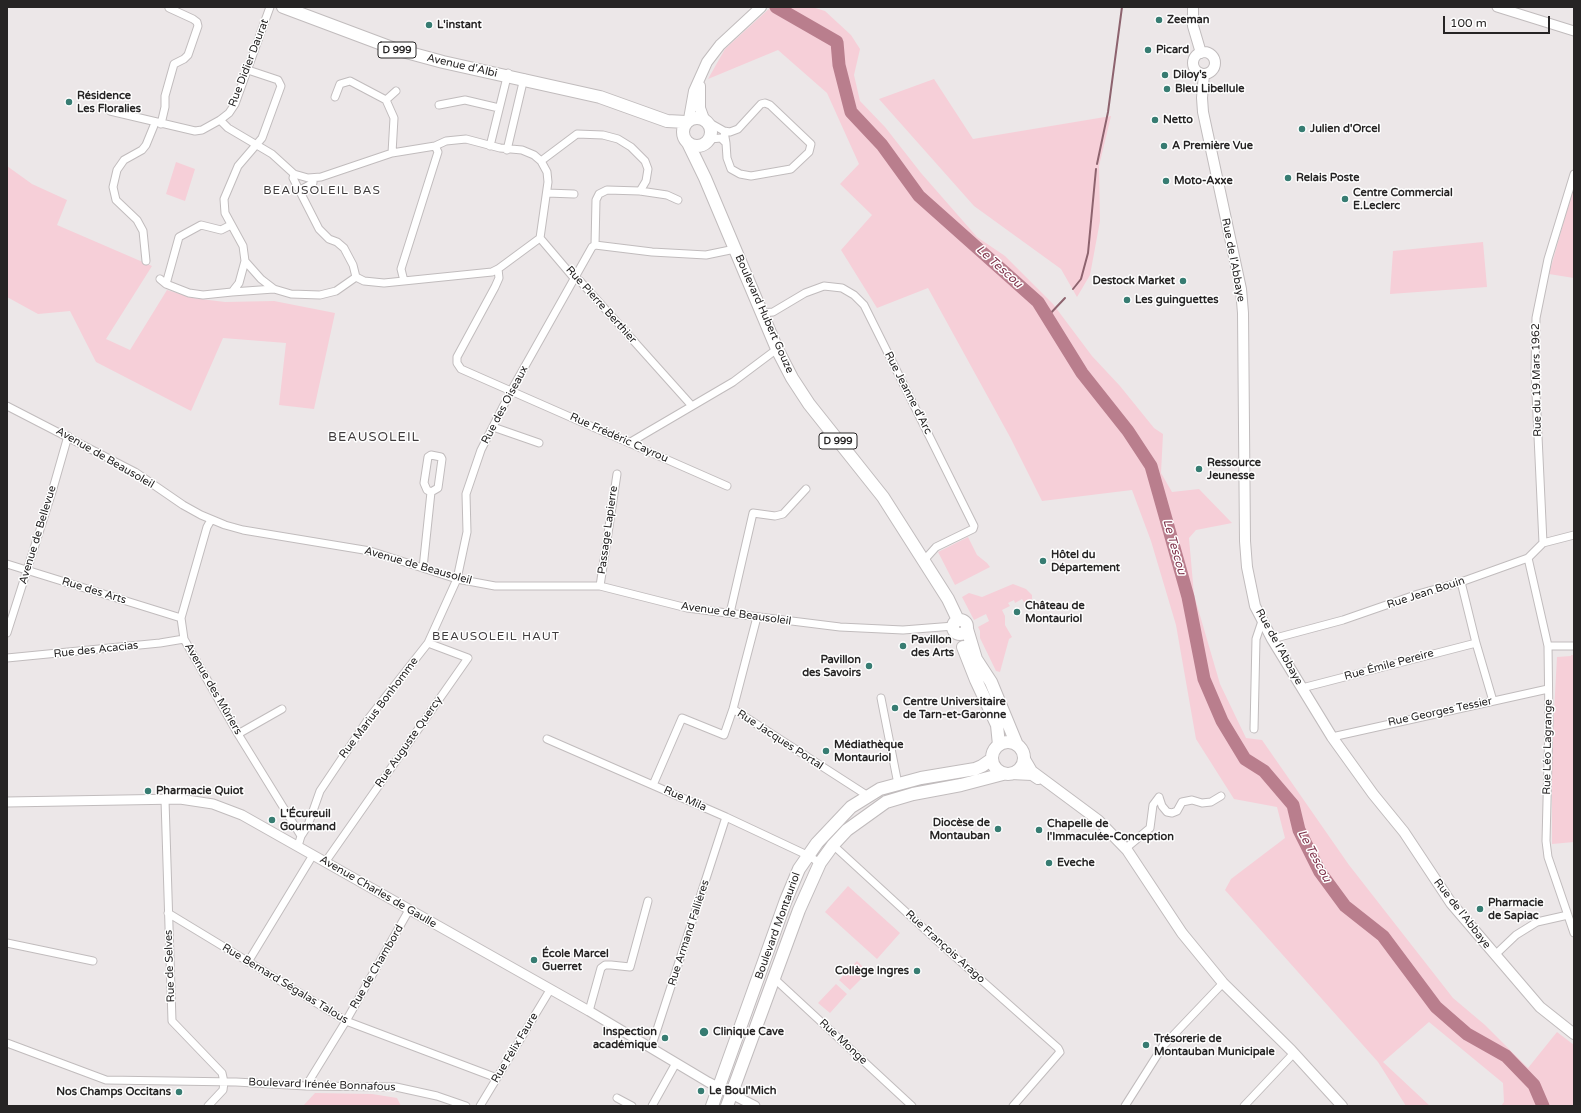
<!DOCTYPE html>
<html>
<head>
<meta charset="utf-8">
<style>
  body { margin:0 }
  #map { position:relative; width:1581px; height:1113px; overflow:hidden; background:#ece7e8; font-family:"Varela Round",sans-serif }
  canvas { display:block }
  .frame { position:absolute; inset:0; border:8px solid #262424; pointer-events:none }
  .scale { position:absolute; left:1443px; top:16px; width:107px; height:18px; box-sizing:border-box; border:2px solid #262424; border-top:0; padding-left:5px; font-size:12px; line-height:14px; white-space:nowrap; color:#262424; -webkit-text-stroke:3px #fff; paint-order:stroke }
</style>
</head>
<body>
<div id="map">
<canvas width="1581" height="1113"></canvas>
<div class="frame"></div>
<div class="scale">100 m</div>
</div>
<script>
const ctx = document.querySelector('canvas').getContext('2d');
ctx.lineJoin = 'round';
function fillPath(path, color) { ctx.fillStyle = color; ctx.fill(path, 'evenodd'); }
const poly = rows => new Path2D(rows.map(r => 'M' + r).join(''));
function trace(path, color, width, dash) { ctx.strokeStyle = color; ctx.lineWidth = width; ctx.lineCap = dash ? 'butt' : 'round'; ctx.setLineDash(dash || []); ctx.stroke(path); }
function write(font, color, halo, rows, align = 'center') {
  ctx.font = font + ' "Varela Round",sans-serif'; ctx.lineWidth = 3; ctx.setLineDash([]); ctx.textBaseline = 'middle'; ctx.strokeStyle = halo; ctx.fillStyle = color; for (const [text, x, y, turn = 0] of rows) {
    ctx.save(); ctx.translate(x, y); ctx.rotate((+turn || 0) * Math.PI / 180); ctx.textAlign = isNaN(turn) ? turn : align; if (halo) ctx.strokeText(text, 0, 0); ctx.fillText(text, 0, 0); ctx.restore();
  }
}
fillPath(poly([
  [771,7,812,7,825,11,851,35,860,49,854,75,860,101,885,127,921,173,977,237,1005,256,1053,304,1092,356,1120,386,1154,428,1163,434,1161,473,1172,492,1199,489,1232,523,1196,530,1189,538,1194,595,1220,684,1246,738,1262,740,1349,865,1453,998,1485,1025,1528,1068,1557,1032,1574,1045,1574,1106,1501,1106,1504,1102,1503,1083,1429,1022,1383,1062,1430,1106,1406,1106,1378,1062,1225,890,1231,879,1285,838,1277,807,1234,799,1196,739,1176,625,1151,541,1132,490,1042,501,1010,437,928,288,877,308,841,250,872,215,840,184,859,164,827,93,778,50,708,79,725,49],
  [934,79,973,139,1111,116,1099,166,1100,221,1090,275,1077,297,1061,269,974,206,879,99],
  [176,162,195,169,185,201,166,194],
  [7,166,32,184,67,200,57,225,152,266,106,339,130,350,167,290,193,298,225,302,274,301,335,313,314,409,279,405,286,343,223,338,191,411,96,362,70,311,38,314,7,297],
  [1572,192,1574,192,1574,278,1549,274],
  [1483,242,1487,287,1390,294,1393,251],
  [968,537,977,555,987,563,990,567,955,585,938,552],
  [1013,584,1026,589,1032,595,1032,599,1026,605,1022,599,1015,603,1014,600,1008,603,1010,606,1002,610,1005,616,1005,625,1012,637,1009,639,1000,672,996,671,980,638,980,631,978,627,989,621,986,614,974,620,962,597,969,593,982,597],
  [1571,655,1574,655,1574,842,1552,844,1552,749,1557,657,1571,656],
  [848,886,900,933,877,959,825,912],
  [857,961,868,972,850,990,839,980],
  [836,984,847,994,830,1013,818,1003],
  [315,1093,372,1094,397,1098,401,1106,303,1106]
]), '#f6cfd8');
trace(poly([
  [1097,164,1108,112,1122,7],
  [1073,289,1081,279,1088,253,1096,169],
  [1047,317,1065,298]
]), '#8d636e', 2);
trace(poly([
  [776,7,837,42,839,65,851,112,882,145,919,196,1038,302,1082,373,1128,431,1151,466,1188,597,1204,679,1222,721,1245,759,1264,771,1293,805,1299,830,1320,872,1345,906,1383,936,1436,1007,1467,1034,1506,1056,1534,1085,1543,1106]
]), '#b97e8d', 13);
const minor = poly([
  [248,70,278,80,281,86,262,138,238,166,224,199,225,213,243,246,245,261,261,279,274,289,291,294,320,295,336,291,356,277],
  [335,97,340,84,350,81,386,100,394,118,392,153],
  [386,100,396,91],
  [439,105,465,100,499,108],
  [110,111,195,131,202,130,220,120,229,113,235,104,270,7],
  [220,120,228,128,272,154,294,174,308,178,321,177,392,153,435,146,446,141,466,139,500,148,522,150,534,155,541,161,547,172,548,182,540,238,574,278,580,281,692,406],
  [708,122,724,131,726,143,721,138,710,139],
  [161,124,165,107,165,96,174,64,184,59,188,55,198,26,197,22,193,19,169,8],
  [724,131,730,132,738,129,761,104,765,103,770,105,811,144,809,152,791,169,751,176,740,174,731,169,727,158,726,143],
  [490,146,508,73],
  [507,150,524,78],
  [541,161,577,134,603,135,618,139,631,147,645,161,648,169,646,181,640,191],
  [294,174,293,178,319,229,329,239,337,242,344,248,353,265,356,277],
  [300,190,313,183,313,178],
  [547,193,574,194],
  [231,225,221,230,201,225,179,237,166,284,189,293,203,295,232,292,239,283,245,261],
  [595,245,596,200,599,194,607,190,640,191,667,195,678,200],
  [146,261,143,231,137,220,116,200,113,187,117,170,124,160,142,150,146,145,155,123],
  [498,269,499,278,495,287,457,357,457,363,461,369,727,486],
  [356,277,364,281,384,283,492,272,498,269,540,238],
  [160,279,166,284],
  [404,281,401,269,438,152,435,146],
  [232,292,274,289],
  [762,313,773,312,805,293,824,286,842,288,854,295,864,305,974,526,973,529,936,547,927,557,925,563],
  [7,406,135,472,183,505,201,515,225,525,243,530,370,551,457,579,495,586,600,586,687,608,840,627,903,630,954,626],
  [493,427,539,443],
  [629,443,733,382,777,349],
  [211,520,207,527,181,618,184,639,238,734,301,836,298,846],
  [1543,543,1535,372,1536,318,1548,259,1574,174],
  [1528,558,1548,646,1549,722,1546,841,1548,857,1574,933],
  [7,564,181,618],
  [423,568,431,492,438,488,442,459,441,457,431,455,428,457,424,483,427,490,431,492],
  [1461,582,1476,643,1493,701],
  [600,586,617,474],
  [730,613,753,513,775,516,783,514,806,489],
  [7,633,52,492,68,436],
  [1272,639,1343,620,1418,594,1461,582,1528,558,1543,543,1574,535],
  [1548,646,1574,646],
  [7,658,160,643,184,639],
  [1302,688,1476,643],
  [881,698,898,784],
  [733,709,868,796],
  [1254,729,1256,639,1262,621],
  [238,734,282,709],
  [1332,737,1548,689],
  [547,739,726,817,807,855,820,863],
  [653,785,682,718,724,735,733,709,757,617],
  [1159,797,1162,806,1167,812,1172,813,1177,811,1182,802,1192,800,1202,803,1211,802,1221,796],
  [165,800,172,1021,222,1073,224,1082,223,1090,208,1106],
  [301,836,308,825,320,791,369,718,428,643,457,579,467,532,466,494,481,450,511,391,592,247,595,245,652,252,706,255,735,249],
  [833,845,943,946,1058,1048,1060,1052,1013,1106],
  [1125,849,1150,828,1153,805,1159,797],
  [326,861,468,658,428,643],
  [168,913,346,1021,497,1078],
  [7,943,93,961],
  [1495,955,1516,935,1537,922,1568,915],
  [248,962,313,855],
  [773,980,778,982,912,1106],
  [589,1011,601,968,605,965,611,965,630,967,648,901],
  [7,1043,106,1080,236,1082,306,1086,396,1087,437,1096,466,1106],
  [651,1048,726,817],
  [306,1086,346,1021,409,910],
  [617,1098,632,1106],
  [480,1106,550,990],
  [652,1106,676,1063],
  [1125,1106,1163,1046,1223,983],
  [1244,1106,1294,1053]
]);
const tertiary = poly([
  [1497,7,1574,31],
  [7,802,180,799,213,804,242,815,589,1011,708,1082,755,1106]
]);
const secondary = poly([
  [1193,7,1193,26,1201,53],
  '1193 63a11 11 0 1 1 22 0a11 11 0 1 1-22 0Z',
  [1204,74,1202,98,1203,112,1241,289,1243,313,1245,541,1247,567,1255,606,1272,639,1332,737,1373,794,1404,832,1451,903,1540,1007,1574,1034],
  [700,86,700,108,704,119],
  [689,119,694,91,707,62,720,45,761,7],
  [1025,759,1032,771,1098,820,1127,850,1182,933,1223,983,1291,1050,1342,1106],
  [1011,774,1032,775,1038,779]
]);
const primary = poly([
  [283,7,395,49,443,62,600,97,667,121,686,122],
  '683 132a14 14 0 1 1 28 0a14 14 0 1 1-28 0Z',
  [688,143,705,178,777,349,792,378,809,404,883,497,948,599,958,620],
  '953 627a7 7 0 1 1 14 0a7 7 0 1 1-14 0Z',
  [967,629,976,659,991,682,1017,745],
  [963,647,976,680,997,725,999,745],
  '992 758a16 16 0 1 1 32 0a16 16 0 1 1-32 0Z',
  [712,1106,786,900,799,869,817,843,851,807,880,789,921,778,975,769,982,766,992,759],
  [727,1106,799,910,820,863,833,845,847,830,886,802,913,794,961,785,1003,774]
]);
trace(minor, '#c1bcbd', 9);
trace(tertiary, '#c1bcbd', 11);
trace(secondary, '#c1bcbd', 12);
trace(primary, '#c1bcbd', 14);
trace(minor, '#fff', 7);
trace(tertiary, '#fff', 9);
trace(secondary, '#fff', 10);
trace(primary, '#fff', 12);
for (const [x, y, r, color] of [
  [1159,20,4,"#377c72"],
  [429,25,4,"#377c72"],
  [1148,50,4,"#377c72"],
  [1165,75,4,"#377c72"],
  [1167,89,4,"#377c72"],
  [69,102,4,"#377c72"],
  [1155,120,4,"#377c72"],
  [1302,129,4,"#377c72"],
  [1164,146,4,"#377c72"],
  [1288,178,4,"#377c72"],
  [1166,181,4,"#377c72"],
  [1345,199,4,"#377c72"],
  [1183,281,4,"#377c72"],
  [1127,300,4,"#377c72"],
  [1199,469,4,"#377c72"],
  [1043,561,4,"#377c72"],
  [1017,612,4,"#377c72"],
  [903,646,4,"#377c72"],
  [869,666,4,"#377c72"],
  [895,708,4,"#377c72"],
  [826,751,4,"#377c72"],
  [148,791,4,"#377c72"],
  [272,820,4,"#377c72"],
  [998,829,4,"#377c72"],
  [1039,830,4,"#377c72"],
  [1049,863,4,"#377c72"],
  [1480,909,4,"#377c72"],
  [534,960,4,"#377c72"],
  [917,971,4,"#377c72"],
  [704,1032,5,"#377c72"],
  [665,1038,4,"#377c72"],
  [1146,1045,4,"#377c72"],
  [701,1091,4,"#377c72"],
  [179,1092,4,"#377c72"]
]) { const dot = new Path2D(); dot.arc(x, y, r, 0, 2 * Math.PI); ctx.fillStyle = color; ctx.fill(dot); trace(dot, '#fff', 1.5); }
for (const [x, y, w] of [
  [397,50,38],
  [838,441,38]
]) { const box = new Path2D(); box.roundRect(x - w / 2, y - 8, w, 16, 3); ctx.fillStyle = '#fff'; ctx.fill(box); trace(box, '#262424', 1); }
write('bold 10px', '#262424', null, [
  ["D 999",397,50],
  ["D 999",838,441]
]);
write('bold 11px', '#262424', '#fff', [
  ["Zeeman",1167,20],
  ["L'instant",437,25],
  ["Picard",1156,50],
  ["Diloy's",1173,75],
  ["Bleu Libellule",1175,89],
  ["Résidence",77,96],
  ["Les Floralies",77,109],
  ["Netto",1163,120],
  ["Julien d'Orcel",1310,129],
  ["A Première Vue",1172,146],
  ["Relais Poste",1296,178],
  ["Moto-Axxe",1174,181],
  ["Centre Commercial",1353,193],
  ["E.Leclerc",1353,206],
  ["Destock Market",1175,281,"right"],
  ["Les guinguettes",1135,300],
  ["Ressource",1207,463],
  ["Jeunesse",1207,476],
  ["Hôtel du",1051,555],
  ["Département",1051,568],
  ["Château de",1025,606],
  ["Montauriol",1025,619],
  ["Pavillon",911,640],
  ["des Arts",911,653],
  ["Pavillon",861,660,"right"],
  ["des Savoirs",861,673,"right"],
  ["Centre Universitaire",903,702],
  ["de Tarn-et-Garonne",903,715],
  ["Médiathèque",834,745],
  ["Montauriol",834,758],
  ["Pharmacie Quiot",156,791],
  ["L'Écureuil",280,814],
  ["Gourmand",280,827],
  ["Diocèse de",990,823,"right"],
  ["Montauban",990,836,"right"],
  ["Chapelle de",1047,824],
  ["l'Immaculée-Conception",1047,837],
  ["Eveche",1057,863],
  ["Pharmacie",1488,903],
  ["de Sapiac",1488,916],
  ["École Marcel",542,954],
  ["Guerret",542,967],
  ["Collège Ingres",909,971,"right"],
  ["Inspection",657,1032,"right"],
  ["académique",657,1045,"right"],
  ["Clinique Cave",713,1032],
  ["Trésorerie de",1154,1039],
  ["Montauban Municipale",1154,1052],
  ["Le Boul'Mich",709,1091],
  ["Nos Champs Occitans",171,1092,"right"]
], 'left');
write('11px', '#262424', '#fff', [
  ["Rue Didier Daurat",249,63,-69],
  ["Avenue d'Albi",462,66,13],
  ["Rue de l'Abbaye",1233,260,79],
  ["Rue Pierre Berthier",601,305,48],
  ["Boulevard Hubert Gouze",764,314,66],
  ["Rue du 19 Mars 1962",1537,380,-91],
  ["Rue Jeanne d'Arc",908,393,63],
  ["Rue des Oiseaux",505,405,-62],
  ["Rue Frédéric Cayrou",619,438,24],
  ["Avenue de Beausoleil",105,458,30],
  ["Passage Lapierre",608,530,-82],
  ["Avenue de Bellevue",38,535,-73],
  ["Avenue de Beausoleil",418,566,16],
  ["Rue des Arts",94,591,17],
  ["Rue Jean Bouin",1426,593,-18],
  ["Avenue de Beausoleil",736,614,8],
  ["Rue de l'Abbaye",1279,647,61],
  ["Rue des Acacias",96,650,-6],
  ["Rue Émile Pereire",1389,665,-15],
  ["Avenue des Mûriers",213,689,60],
  ["Rue Marius Bonhomme",379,708,-53],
  ["Rue Georges Tessier",1440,712,-12],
  ["Rue Jacques Portal",780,740,33],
  ["Rue Auguste Quercy",409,742,-55],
  ["Rue Léo Lagrange",1548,747,-89],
  ["Rue Mila",685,799,24],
  ["Avenue Charles de Gaulle",378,892,30],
  ["Rue de l'Abbaye",1462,914,52],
  ["Boulevard Montauriol",778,926,-70],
  ["Rue Armand Fallières",689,933,-72],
  ["Rue François Arago",945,947,42],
  ["Rue de Selves",170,966,-92],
  ["Rue de Chambord",377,967,-60],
  ["Rue Bernard Ségalas Talous",285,984,31],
  ["Rue Monge",843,1042,43],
  ["Rue Félix Faure",515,1048,-59],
  ["Boulevard Irénée Bonnafous",322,1085,2]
]);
ctx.letterSpacing = '1px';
write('12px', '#3f3b3c', '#fff', [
  ["BEAUSOLEIL BAS",322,191],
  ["BEAUSOLEIL HAUT",496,637]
]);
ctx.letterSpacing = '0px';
write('italic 12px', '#80354d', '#fff', [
  ["Le Tescou",999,267,42],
  ["Le Tescou",1174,547,74],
  ["Le Tescou",1314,856,62]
]);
ctx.letterSpacing = '1px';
write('13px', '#3f3b3c', '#fff', [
  ["BEAUSOLEIL",374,438]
]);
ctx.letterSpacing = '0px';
</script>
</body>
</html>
